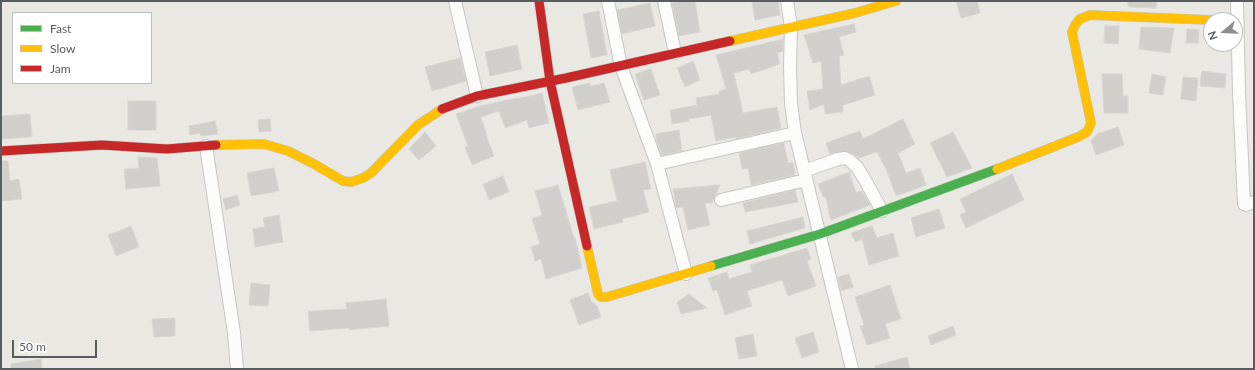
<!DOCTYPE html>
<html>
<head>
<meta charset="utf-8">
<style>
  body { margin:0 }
  #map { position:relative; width:1255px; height:370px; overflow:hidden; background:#e9e8e2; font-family:Lato,sans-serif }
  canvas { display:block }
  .frame { position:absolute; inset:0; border:2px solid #585c61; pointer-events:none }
  .legend { position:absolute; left:12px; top:12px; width:140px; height:72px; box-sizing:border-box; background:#fff; border:1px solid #bcbec0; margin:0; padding:5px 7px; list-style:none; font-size:12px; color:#585c61 }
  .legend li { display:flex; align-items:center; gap:8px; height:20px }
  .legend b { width:20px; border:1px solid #bcbec0 }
  .north { position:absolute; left:1203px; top:12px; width:40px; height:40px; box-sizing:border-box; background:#fff; border:1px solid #bcbec0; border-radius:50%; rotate:251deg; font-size:11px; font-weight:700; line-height:16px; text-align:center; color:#585c61 }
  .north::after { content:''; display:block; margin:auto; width:14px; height:18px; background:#8b8d8e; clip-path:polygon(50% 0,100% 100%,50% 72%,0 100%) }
  .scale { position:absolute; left:12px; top:340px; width:85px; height:18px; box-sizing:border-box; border:2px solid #585c61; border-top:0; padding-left:5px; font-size:12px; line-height:14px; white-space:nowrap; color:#585c61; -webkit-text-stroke:3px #fff; paint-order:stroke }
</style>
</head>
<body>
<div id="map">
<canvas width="1255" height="370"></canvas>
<div class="frame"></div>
<ul class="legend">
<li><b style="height:5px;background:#4caf50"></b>Fast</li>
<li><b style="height:5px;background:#ffc107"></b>Slow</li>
<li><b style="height:5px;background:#c62828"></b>Jam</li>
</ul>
<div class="north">N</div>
<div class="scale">50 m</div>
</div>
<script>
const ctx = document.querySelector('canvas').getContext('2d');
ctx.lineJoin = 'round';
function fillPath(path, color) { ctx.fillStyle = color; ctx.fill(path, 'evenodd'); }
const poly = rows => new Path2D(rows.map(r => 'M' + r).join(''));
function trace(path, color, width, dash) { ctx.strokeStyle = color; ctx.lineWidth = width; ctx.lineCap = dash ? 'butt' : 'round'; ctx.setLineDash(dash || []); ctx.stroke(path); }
const building = poly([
  [684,1,695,1,700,32,679,36,672,3,684,1],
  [760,1,778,1,780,15,755,20,752,2,760,1],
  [956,1,977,1,980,13,961,18,956,1],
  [1127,1,1157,1,1156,8,1129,7,1127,1],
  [650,3,655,26,622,34,617,10,650,3],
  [599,11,607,55,591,58,583,14,599,11],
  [854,24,856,32,839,37,844,55,839,56,841,85,869,76,875,95,843,105,843,112,825,114,824,104,810,110,807,91,823,89,821,61,813,63,804,35,854,24],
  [1105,26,1119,26,1118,44,1104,43,1105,26],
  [1141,27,1174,28,1170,53,1139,49,1141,27],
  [1187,29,1199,30,1198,43,1186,43,1187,29],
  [783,39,783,51,777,53,780,64,751,74,749,69,734,73,743,113,777,107,781,128,736,139,736,137,716,141,711,115,689,119,689,121,672,124,670,110,697,105,696,98,719,94,719,91,726,89,716,55,783,39],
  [517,45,522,69,490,76,485,52,517,45],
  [460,58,466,81,432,91,425,67,460,58],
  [693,61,700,80,685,87,677,68,693,61],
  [651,69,660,95,644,100,635,74,651,69],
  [1202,71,1226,74,1225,88,1200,86,1202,71],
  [1102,74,1122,74,1123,96,1128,96,1128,113,1104,113,1102,74],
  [1152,74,1166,77,1163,95,1149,93,1152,74],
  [1183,77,1198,78,1196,101,1181,99,1183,77],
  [589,83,590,86,604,83,610,102,578,110,572,87,589,83],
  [542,93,549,123,529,128,527,120,505,128,499,111,481,117,487,135,486,136,494,156,472,165,465,147,468,146,456,114,480,106,517,98,517,99,542,93],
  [128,101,156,101,156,130,128,130,128,101],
  [30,114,32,137,1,139,1,116,30,114],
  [270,119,271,131,259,132,258,120,270,119],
  [903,119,915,144,898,153,906,173,920,168,926,185,896,196,886,169,877,152,859,158,852,153,844,151,830,154,826,143,860,131,863,139,903,119],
  [215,121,218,134,201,136,200,133,190,135,189,126,215,121],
  [1118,127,1124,145,1096,155,1091,141,1097,134,1118,127],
  [679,130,682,151,662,155,657,142,656,134,679,130],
  [425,132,436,146,419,160,409,149,425,132],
  [953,132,972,168,947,177,930,143,953,132],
  [784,143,788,163,793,162,795,175,751,185,748,168,742,169,739,153,784,143],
  [138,157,157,158,160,186,126,189,124,169,139,168,138,157],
  [1,161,8,161,10,181,19,179,22,199,1,201,1,161],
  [645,162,651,189,643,190,649,212,622,219,623,222,594,229,589,207,617,201,610,170,645,162],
  [274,168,279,191,251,196,247,173,274,168],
  [849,172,856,193,862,191,870,205,831,220,828,211,829,211,826,197,823,197,818,184,849,172],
  [1012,174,1024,200,966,228,960,215,966,212,960,199,1012,174],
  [503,176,509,192,489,200,483,184,503,176],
  [558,185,574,238,575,237,582,268,546,279,541,259,535,261,531,247,540,244,532,219,542,215,535,191,558,185],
  [720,185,712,203,705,203,710,225,688,230,683,207,676,208,673,189,720,185],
  [795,190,798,202,745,212,743,203,795,190],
  [237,195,240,205,226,210,223,199,237,195],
  [939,209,945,228,916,237,911,218,939,209],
  [279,215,283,242,255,247,253,229,265,227,263,218,279,215],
  [803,217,805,228,750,244,747,231,803,217],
  [131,226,139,247,116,256,108,235,131,226],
  [872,226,877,238,893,233,899,256,869,265,862,239,855,242,851,233,872,226],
  [807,248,811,259,807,261,816,286,788,296,782,280,747,291,752,306,725,315,717,290,713,291,708,278,727,272,729,279,752,272,750,265,807,248],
  [849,274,853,287,841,291,838,277,849,274],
  [251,283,270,285,268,306,249,305,251,283],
  [890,285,901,319,885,324,890,338,867,345,860,326,864,325,855,297,890,285],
  [588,293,591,301,597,306,601,317,579,325,570,300,588,293],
  [689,294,707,308,681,314,677,302,689,294],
  [386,299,389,326,349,330,349,328,310,331,308,311,347,309,346,303,386,299],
  [175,318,175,336,154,337,152,319,175,318],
  [953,326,956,335,931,345,928,336,953,326],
  [813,332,819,352,802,358,795,338,813,332],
  [753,334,757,356,739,359,735,338,753,334],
  [907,357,910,369,875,369,875,366,907,357],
  [41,359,42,369,11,369,11,364,41,359]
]);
fillPath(building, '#d0cfcc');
trace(building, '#d8d6d1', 1);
const street = poly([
  [455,1,477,96],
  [608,1,621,66,657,164,686,274],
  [664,1,675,53],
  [787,1,791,27,790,67,791,103,795,133,852,369],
  [1237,1,1239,93,1244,204,1246,205,1254,202],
  [206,146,234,333,237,369],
  [657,164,795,133],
  [804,171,838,159,845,158,849,160,857,167,865,180,882,211],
  [721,200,806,180]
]);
const fast = poly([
  [711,266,820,234,997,169]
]);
const slow = poly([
  [730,41,855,13,896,1],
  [216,145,264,144,288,151,314,164,343,181,351,182,363,178,371,173,418,125,442,109],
  [997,169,1078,137,1087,132,1091,123,1072,32,1075,25,1080,19,1090,15,1211,20],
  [587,246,598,294,601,297,607,297,711,266]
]);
const jam = poly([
  [539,1,550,81,587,246],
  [442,109,477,96,566,78,730,41],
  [1,151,102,145,167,149,216,145]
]);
trace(street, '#c5c5c3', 14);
trace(fast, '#c5c6c4', 10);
trace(slow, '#c5c6c4', 10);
trace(jam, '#c5c6c4', 10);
trace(street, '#fcfcfb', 12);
trace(fast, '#4caf50', 9);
trace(slow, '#ffc107', 9);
trace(jam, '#c62828', 9);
</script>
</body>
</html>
